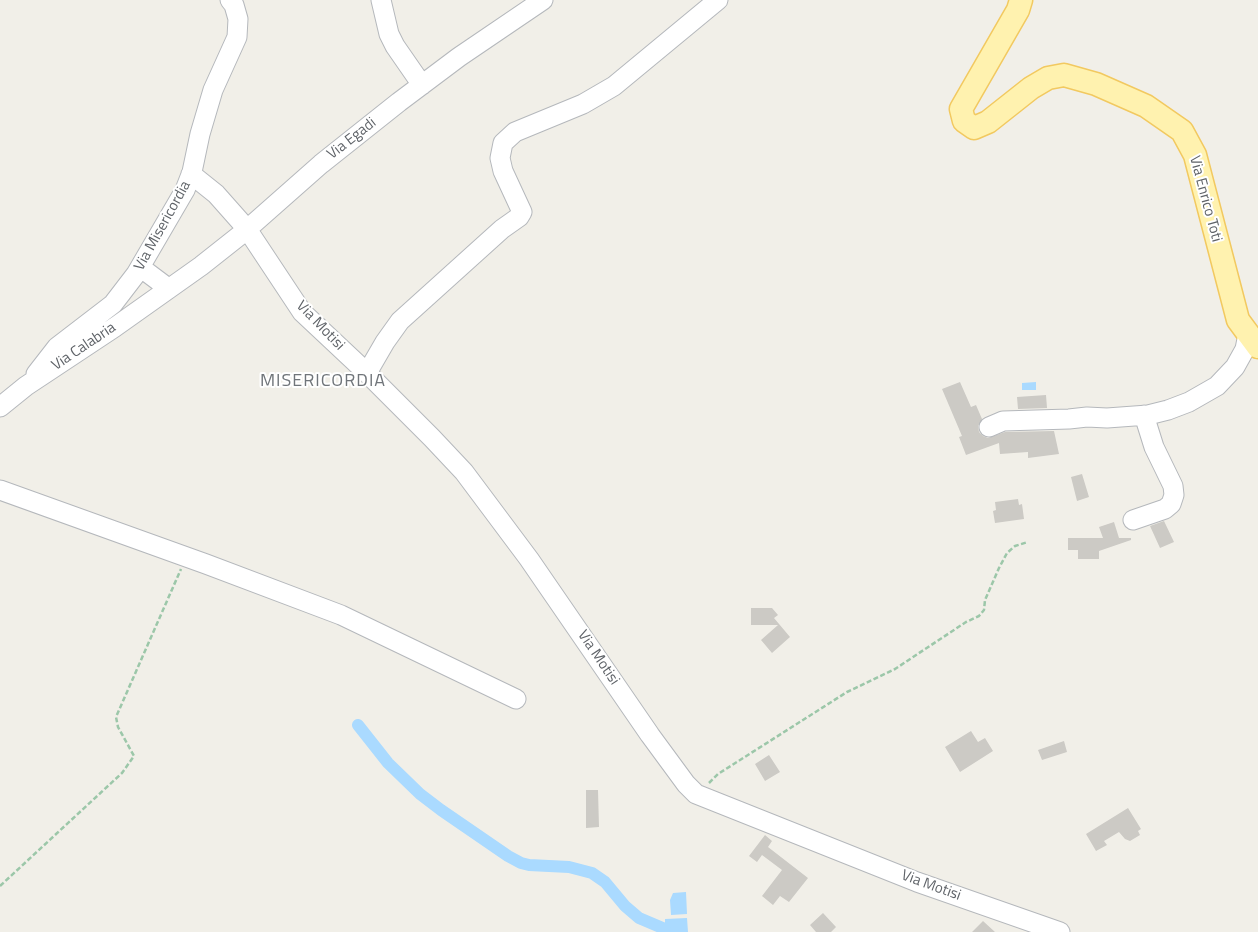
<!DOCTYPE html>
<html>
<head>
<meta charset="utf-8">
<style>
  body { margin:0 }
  canvas { display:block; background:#f1efe8 }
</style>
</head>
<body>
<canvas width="1258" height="932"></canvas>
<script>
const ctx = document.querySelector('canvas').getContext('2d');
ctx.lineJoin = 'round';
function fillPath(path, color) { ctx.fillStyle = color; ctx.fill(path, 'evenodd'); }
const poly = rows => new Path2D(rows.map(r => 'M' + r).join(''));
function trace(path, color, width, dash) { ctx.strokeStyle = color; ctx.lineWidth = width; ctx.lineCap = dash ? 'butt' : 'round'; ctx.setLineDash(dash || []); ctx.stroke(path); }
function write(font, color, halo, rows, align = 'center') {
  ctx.font = font + ' "Titillium Web",sans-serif'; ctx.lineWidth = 4; ctx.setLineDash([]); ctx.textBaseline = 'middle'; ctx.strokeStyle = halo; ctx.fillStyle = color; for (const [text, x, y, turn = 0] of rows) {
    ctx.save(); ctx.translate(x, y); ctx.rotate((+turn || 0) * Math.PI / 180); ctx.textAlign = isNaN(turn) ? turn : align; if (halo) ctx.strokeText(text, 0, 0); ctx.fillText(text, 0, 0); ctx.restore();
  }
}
fillPath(poly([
  [1036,382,1036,390,1022,390,1022,383],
  [686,892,687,914,671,915,670,900,673,893],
  [687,918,688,932,665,932,665,919]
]), '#aadaff');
trace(poly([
  [358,725,388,763,420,794,441,810,508,856,521,863,529,865,569,867,592,873,605,882,625,906,639,918,665,929]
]), '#aadaff', 12);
fillPath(poly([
  [960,382,971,407,976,405,982,419,978,426,979,432,983,436,988,438,1005,432,1054,431,1059,454,1028,458,1028,452,1000,454,999,443,966,455,959,437,962,436,942,389],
  [1046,395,1047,408,1018,409,1017,397],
  [1082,474,1089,497,1077,501,1071,477],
  [1018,499,1019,505,1022,504,1024,519,995,523,993,511,996,510,995,502],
  [1164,521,1174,542,1160,548,1150,526],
  [1114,522,1119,538,1131,538,1131,540,1099,551,1099,559,1078,559,1078,550,1068,550,1068,538,1103,538,1099,527],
  [751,608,772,608,778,615,774,618,790,637,772,653,761,640,778,625,751,625],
  [971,731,978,742,985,738,993,751,960,772,945,747],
  [1064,741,1067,752,1042,760,1038,750],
  [769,755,780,772,765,781,755,764],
  [586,790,598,790,599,827,586,828],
  [1128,808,1141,829,1138,831,1140,835,1130,841,1125,839,1119,832,1104,841,1107,845,1096,851,1086,834],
  [765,835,772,841,768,847,808,878,789,902,780,896,773,905,762,896,782,870,762,855,757,862,749,856],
  [823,913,836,927,831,932,816,932,810,925],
  [983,921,995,932,972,932]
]), '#cccac5');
const minor = poly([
  [381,0,389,34,395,46,422,85],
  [191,174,216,194,247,229,302,312,367,373,432,438,464,472,529,559,650,735,686,784,696,794,917,882,1060,932],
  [140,267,168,288],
  [367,373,385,342,400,321,502,229,519,217,522,212,503,171,500,158,503,143,515,132,583,104,614,86,718,0],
  [36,374,57,347,113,304,136,274,185,190,192,172,200,134,213,90,237,37,238,19,234,5,230,0],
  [0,407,26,386,115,327,201,266,244,232,321,164,399,102,459,57,543,0],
  [989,427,1003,421,1069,419,1087,417,1107,418,1148,415,1168,410,1189,402,1217,386,1235,367,1245,349,1248,334],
  [0,490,206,564,341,615,516,699],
  [1133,520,1165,509,1171,504,1174,495,1173,486,1154,447,1144,415]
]);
const major = poly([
  [1021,0,1018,10,961,109,964,121,974,128,988,122,1031,88,1048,78,1064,75,1096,84,1146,106,1182,131,1195,155,1238,320,1258,347]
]);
trace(minor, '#b5b8bc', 21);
trace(major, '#f2c960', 25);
trace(poly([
  [709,783,718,774,847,692,895,669,966,622,979,616,984,610,985,600,999,568,1007,553,1015,546,1028,542],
  [0,886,122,773,134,756,118,727,116,717,181,569]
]), '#9cc7a9', 2.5, [5, 2.5]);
trace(minor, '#fff', 19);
trace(major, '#fff2af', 22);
write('15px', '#5f6368', '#fff', [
  ["Via Egadi",352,139,-38],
  ["Via Enrico Toti",1205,199,75],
  ["Via Misericordia",163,226,-61],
  ["Via Motisi",320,326,46],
  ["Via Calabria",84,347,-34],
  ["Via Motisi",598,658,56],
  ["Via Motisi",931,886,20]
]);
ctx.letterSpacing = '1px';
write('18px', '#70757a', '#fff', [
  ["MISERICORDIA",323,382]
]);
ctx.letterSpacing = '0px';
</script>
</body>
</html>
